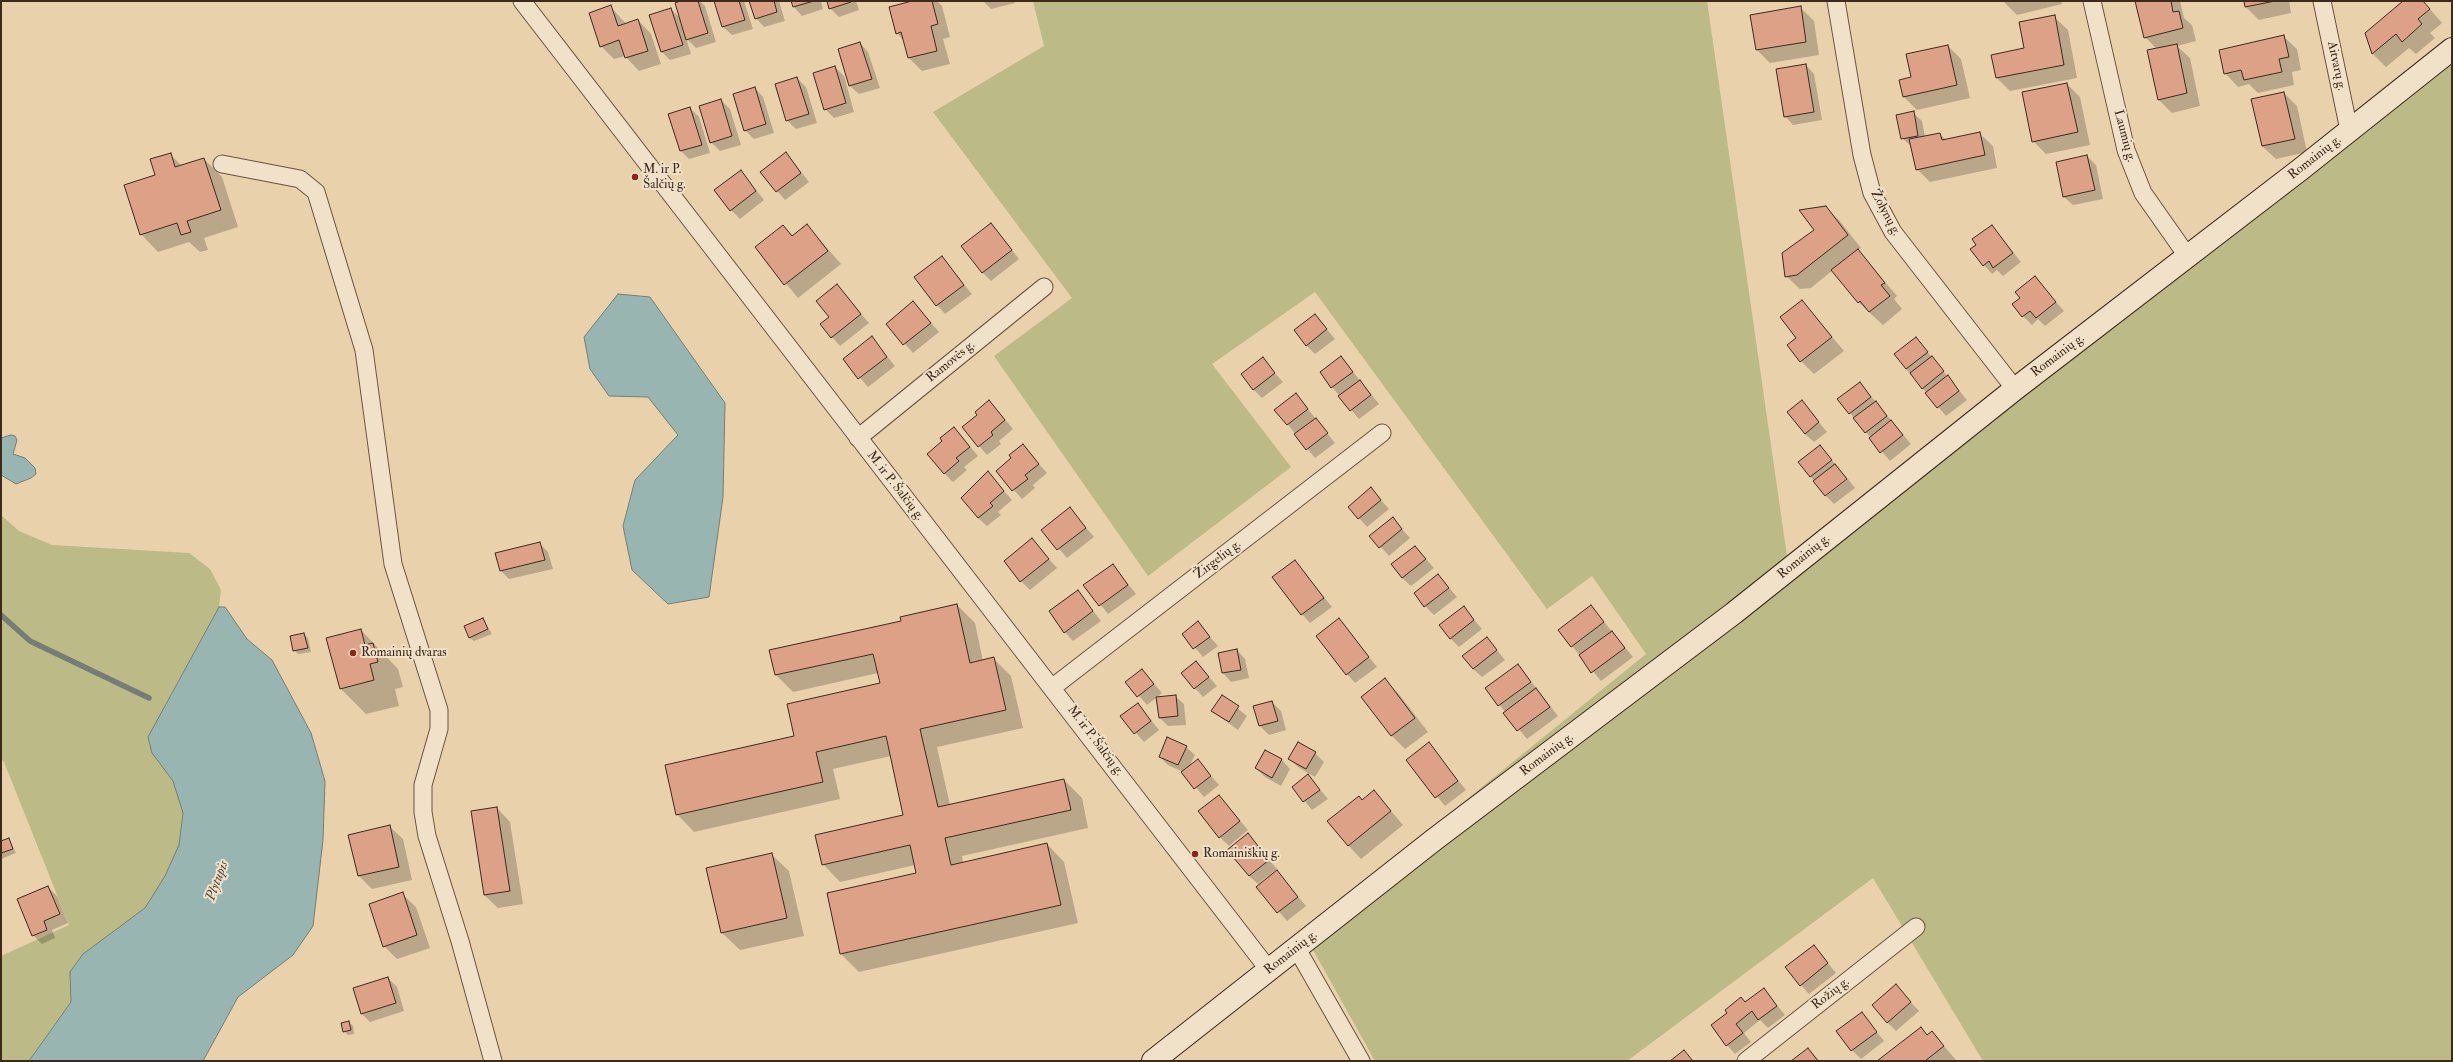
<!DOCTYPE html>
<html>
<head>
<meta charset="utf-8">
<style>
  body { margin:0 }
  #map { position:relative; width:2453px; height:1062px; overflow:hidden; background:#e9d1ac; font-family:"IM FELL Double Pica",serif }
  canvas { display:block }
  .frame { position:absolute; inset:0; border:2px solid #3e291d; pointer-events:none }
</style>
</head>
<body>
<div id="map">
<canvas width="2453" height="1062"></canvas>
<div class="frame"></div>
</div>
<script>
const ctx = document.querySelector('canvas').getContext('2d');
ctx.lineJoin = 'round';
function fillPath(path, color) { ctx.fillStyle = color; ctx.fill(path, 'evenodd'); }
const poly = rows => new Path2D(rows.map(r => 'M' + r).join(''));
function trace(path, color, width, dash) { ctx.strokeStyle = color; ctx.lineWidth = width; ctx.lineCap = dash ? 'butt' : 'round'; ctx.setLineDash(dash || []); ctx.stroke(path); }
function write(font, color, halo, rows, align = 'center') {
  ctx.font = font + ' "IM FELL Double Pica",serif'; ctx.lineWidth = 4; ctx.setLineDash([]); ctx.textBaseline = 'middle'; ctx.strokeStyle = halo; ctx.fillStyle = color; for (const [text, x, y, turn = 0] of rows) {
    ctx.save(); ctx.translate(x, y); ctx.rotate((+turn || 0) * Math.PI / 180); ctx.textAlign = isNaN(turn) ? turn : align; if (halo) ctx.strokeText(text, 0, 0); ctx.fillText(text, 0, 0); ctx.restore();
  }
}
fillPath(poly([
  [1033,1,1707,1,1788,563,2452,49,2452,1061,1983,1061,1873,878,1627,1061,1375,1061,1303,932,1646,654,1592,576,1547,609,1315,292,1212,364,1291,467,1148,576,994,356,1072,298,933,112,1044,46],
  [1,515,19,531,52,545,189,553,210,569,221,590,219,607,165,705,152,753,173,781,183,813,179,845,165,876,145,908,83,954,70,972,71,1002,29,1061,1,1061,1,956,69,925,4,762,1,759]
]), '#bcba86');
const water = poly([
  [618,294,650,297,725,403,723,497,709,597,668,604,632,570,623,526,635,480,678,435,648,397,609,396,590,369,584,337,618,294],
  [11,435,15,436,17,440,13,454,25,458,35,468,36,474,31,478,16,484,1,475,1,438,11,435],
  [219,607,225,607,247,639,272,660,311,733,325,781,323,840,313,926,293,955,238,997,203,1061,29,1061,71,1002,70,972,83,954,145,908,165,876,179,845,183,813,173,781,152,753,148,737,219,607]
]);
fillPath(water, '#99b5b2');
trace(water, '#757d76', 1);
fillPath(poly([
  [684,1,700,1,705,6,716,42,696,48,686,38,691,54,670,60,661,51,671,9,681,19],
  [715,1,744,1,753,29,732,35,723,27],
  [750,1,779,1,785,21,764,27,756,18],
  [792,1,821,1,823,9,802,16,794,7],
  [828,1,856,1,859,10,839,17,830,8],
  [913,1,937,1,942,6,950,37,943,39,950,64,922,71,909,58,904,41,897,33],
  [983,1,1014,1,1015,3,991,9],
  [2003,1,2061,1,2062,4,2017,15],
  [2136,1,2180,1,2184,18,2192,25,2196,41,2177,46,2190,58,2200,106,2172,113,2158,99,2157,49,2145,37],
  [2245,1,2289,1,2291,13,2259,20,2246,7],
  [2404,1,2423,1,2442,23,2430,33,2435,38,2416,54,2409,48,2386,67,2373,54,2366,33],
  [611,7,626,24,638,20,651,34,661,64,639,71,625,56,614,59,601,46],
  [1800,7,1814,21,1819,55,1770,63,1757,50],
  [2054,17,2068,30,2077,78,2010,91,1997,78],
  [2283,36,2297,49,2301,70,2292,72,2294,85,2258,93,2249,84,2238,87,2225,73],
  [860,43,868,52,880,88,859,94,850,86],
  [1948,46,1961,59,1970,98,1917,110,1904,97,1900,80,1913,77],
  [1806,65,1814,74,1822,120,1793,125,1785,116],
  [835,67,844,76,854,112,834,118,825,109],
  [797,78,806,87,817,123,796,129,787,120],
  [2067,84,2080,97,2090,145,2046,154,2033,141],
  [755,88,763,97,774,133,754,139,745,130],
  [2284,93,2297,106,2307,152,2276,159,2262,146],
  [721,100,730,109,741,145,720,151,711,142],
  [690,108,699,117,710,153,689,159,681,151],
  [1913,113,1922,121,1925,137,1940,134,1946,140,1979,133,1993,146,1997,168,1930,182,1917,169,1912,147,1902,138],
  [786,153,809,182,785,200,761,172],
  [170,154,182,166,204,159,222,177,238,227,204,238,208,250,200,252,189,242,158,252,141,234,157,175],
  [2087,156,2096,165,2103,199,2073,205,2064,197],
  [741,171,764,200,740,219,731,210],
  [1825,207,1839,220,1861,248,1858,250,1897,296,1894,299,1902,309,1883,325,1859,303,1833,270,1811,288,1800,289,1786,276,1815,230],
  [991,224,1019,259,991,281,982,272],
  [807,225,841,264,798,298,756,247,783,226,793,236],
  [1992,226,2021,262,2003,276,1997,270,1992,274,1984,265,1977,245],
  [942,258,972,294,945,314,937,305],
  [2035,278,2064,311,2045,326,2038,319,2032,325,2023,316,2021,298],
  [837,285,869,323,840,346,832,337,830,318],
  [1802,301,1844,351,1814,374,1801,361,1797,338],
  [913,302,939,332,913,353,887,324],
  [1315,315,1335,339,1315,354,1306,345],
  [872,338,895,366,868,387,844,359],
  [1916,338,1967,400,1946,416,1906,369],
  [1341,357,1379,404,1359,419,1332,387],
  [1262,359,1283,382,1262,398,1253,389],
  [1860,383,1911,444,1890,461,1850,413],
  [1296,394,1335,443,1315,458,1276,410],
  [1802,402,1827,432,1814,442,1805,434],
  [997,410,1013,429,999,441,1001,444,987,455,963,427,978,415],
  [954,428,978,456,964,467,967,470,953,482,944,473,944,441],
  [1023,446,1047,473,1033,485,1035,488,1022,499,997,471,1013,458],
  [1820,446,1847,478,1825,495,1810,476],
  [988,473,1012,500,998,512,1001,515,987,526,978,518],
  [1848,479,1855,488,1834,504,1826,496],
  [1371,489,1389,509,1367,527,1359,518],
  [1070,509,1094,537,1067,558,1043,530],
  [1392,518,1410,538,1389,556,1371,536],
  [1032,540,1057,568,1030,590,1021,581],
  [540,544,548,552,553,569,509,579,501,571],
  [1415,547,1434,568,1411,586,1402,578],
  [1295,561,1332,607,1310,623,1302,614],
  [1113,565,1136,594,1108,614,1085,585],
  [1438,575,1457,597,1434,615,1425,606],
  [1078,591,1101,621,1073,641,1065,632],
  [957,605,975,623,983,661,993,658,1011,676,1023,728,937,747,950,805,1064,780,1082,798,1088,828,962,856,963,863,1047,844,1064,862,1078,923,859,972,841,954,828,894,917,874,915,865,840,882,823,864,904,816,891,756,833,769,840,799,694,832,677,814,881,684,878,673,793,692,776,675,902,622],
  [1591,606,1633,657,1601,681,1572,646],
  [1464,608,1482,629,1459,647,1450,638],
  [483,619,492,634,474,641,469,637],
  [1339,620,1377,667,1355,683,1347,674],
  [1198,623,1218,646,1203,657,1183,634],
  [361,630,398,669,403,687,395,689,399,706,366,714,341,689],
  [304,634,308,638,311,652,298,654,294,650],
  [1487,638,1505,660,1482,677,1473,669],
  [1237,650,1245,659,1249,678,1231,682,1223,673],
  [1196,662,1217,686,1203,697,1195,688],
  [1518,665,1558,716,1527,739,1486,688],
  [1142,670,1162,693,1147,705,1127,682],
  [1385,680,1398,693,1428,732,1405,749,1392,736,1363,697],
  [1175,696,1184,704,1186,725,1168,726,1160,718],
  [1222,696,1247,716,1238,730,1212,711],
  [1272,702,1281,711,1286,730,1269,735,1260,726,1255,707],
  [1138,704,1159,730,1144,742,1122,717],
  [1429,744,1466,790,1445,806,1407,760],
  [1186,747,1195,755,1189,767,1198,761,1219,785,1204,797,1183,772,1168,765,1160,757],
  [1266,751,1282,760,1290,769,1281,786,1265,777,1256,768],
  [1315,753,1324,762,1315,777,1298,767,1289,759],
  [1308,775,1328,799,1312,810,1293,787],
  [1374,791,1403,825,1361,859,1348,845,1362,801],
  [1219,796,1248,830,1229,846,1220,837],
  [497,808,510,822,523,904,498,908,484,895],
  [389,826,403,839,412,880,372,889,359,876],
  [1248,835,1277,869,1258,884,1249,876],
  [9,839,16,853,1,859,1,842],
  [771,854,789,871,804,936,740,950,722,933],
  [1277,872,1306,906,1287,921,1258,887],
  [48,887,57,896,68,923,52,930,55,938,42,944,33,935],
  [402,894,416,907,430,948,397,959,384,946],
  [1814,946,1836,973,1809,994,1801,985],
  [388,978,397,987,404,1011,370,1022,361,1013],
  [1896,986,1919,1011,1896,1031,1887,1022],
  [1764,989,1785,1015,1768,1028,1760,1020,1744,1033,1751,1042,1735,1054,1727,1045,1728,1013],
  [1862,1013,1884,1041,1861,1059,1852,1050],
  [349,1022,353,1026,354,1034,348,1035,344,1031],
  [1920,1028,1928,1036,1932,1032,1956,1060,1879,1061],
  [1808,1049,1820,1061,1792,1061]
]), '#0003');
trace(poly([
  [1,615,30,641,149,698]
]), '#757d76', 5.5);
const building = poly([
  [680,1,698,1,708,33,686,40,675,3,680,1],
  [714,1,739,1,745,20,722,27,714,1],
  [749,1,774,1,777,12,755,19,749,1],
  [791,1,814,1,793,7,791,1],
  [827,1,851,1,851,2,829,9,827,1],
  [932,1,938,24,931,26,937,51,908,58,901,32,896,34,889,7,912,1,932,1],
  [2135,1,2171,1,2173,12,2179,11,2183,28,2144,38,2135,1],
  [2244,1,2275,1,2245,7,2244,1],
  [2403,1,2423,1,2430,9,2418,19,2422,24,2402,42,2396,34,2372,54,2365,33,2403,1],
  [611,5,618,26,638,19,648,51,625,58,619,40,600,47,589,13,611,5],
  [1801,6,1806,42,1756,50,1750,15,1801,6],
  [671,8,683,45,661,52,649,15,671,8],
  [2055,15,2064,65,1996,78,1991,55,2024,48,2019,22,2055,15],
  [2284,35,2289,57,2279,59,2282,72,2244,80,2241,70,2224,74,2219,50,2284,35],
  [860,42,872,79,849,86,838,49,860,42],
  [2177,44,2187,93,2158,100,2147,50,2177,44],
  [1948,45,1957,85,1903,97,1899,80,1911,77,1906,54,1948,45],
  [1806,64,1814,112,1784,117,1776,69,1806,64],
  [835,66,846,103,824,110,813,73,835,66],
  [797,77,809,114,786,121,775,84,797,77],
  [2067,83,2078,132,2032,142,2022,92,2067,83],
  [755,87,766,124,744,131,733,94,755,87],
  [2284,92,2295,139,2262,146,2251,99,2284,92],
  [721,99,732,136,710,143,699,106,721,99],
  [690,107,702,145,680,151,668,114,690,107],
  [1914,111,1918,136,1901,139,1896,115,1914,111],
  [1980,132,1985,155,1916,170,1909,139,1940,133,1942,140,1980,132],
  [786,152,801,173,776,192,760,172,786,152],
  [171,153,175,167,204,158,221,210,187,221,191,232,181,235,177,223,140,235,124,185,155,175,150,159,171,153],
  [2087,155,2095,190,2063,197,2056,162,2087,155],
  [741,170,756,191,730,211,714,190,741,170],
  [1826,206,1848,235,1797,275,1785,277,1782,253,1814,230,1799,210,1826,206],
  [991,223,1012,250,982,273,961,246,991,223],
  [807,224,828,251,784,285,755,247,783,225,792,236,807,224],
  [1992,225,2013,253,1993,268,1989,261,1983,266,1970,249,1976,245,1972,239,1992,225],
  [1858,249,1885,283,1881,285,1890,296,1869,312,1860,301,1858,303,1831,270,1858,249],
  [942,256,964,285,936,306,914,277,942,256],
  [2035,276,2056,302,2036,318,2030,311,2022,317,2012,304,2020,298,2015,292,2035,276],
  [837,284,861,314,831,338,820,324,829,317,816,301,837,284],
  [1802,300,1832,337,1800,362,1787,345,1796,338,1780,317,1802,300],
  [913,301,931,323,903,345,886,324,913,301],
  [1315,314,1327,329,1306,346,1294,330,1315,314],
  [872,336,887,357,858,379,843,359,872,336],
  [1916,337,1928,352,1906,369,1894,354,1916,337],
  [1341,356,1353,372,1331,388,1320,372,1341,356],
  [1932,356,1944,371,1922,389,1910,373,1932,356],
  [1263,357,1275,373,1253,390,1241,374,1263,357],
  [1948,375,1959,391,1937,408,1925,393,1948,375],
  [1360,380,1371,395,1350,411,1338,396,1360,380],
  [1860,382,1871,397,1849,414,1837,399,1860,382],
  [1296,393,1308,409,1287,425,1274,410,1296,393],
  [989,400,1005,420,991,432,993,435,978,447,962,427,977,415,975,412,989,400],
  [1802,400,1819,422,1805,434,1787,412,1802,400],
  [1876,401,1887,416,1865,433,1853,418,1876,401],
  [1316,418,1328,433,1306,450,1294,434,1316,418],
  [1891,420,1903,435,1880,453,1869,438,1891,420],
  [954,427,970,447,956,458,959,461,944,474,927,454,942,441,940,438,954,427],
  [1023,444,1039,464,1025,475,1028,479,1012,491,996,471,1011,458,1009,455,1023,444],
  [1820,445,1832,460,1810,477,1798,462,1820,445],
  [1835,464,1847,479,1825,496,1813,481,1835,464],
  [988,471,1004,491,990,503,993,506,978,518,961,498,988,471],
  [1371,487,1381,500,1358,519,1348,507,1371,487],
  [1070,507,1086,528,1057,550,1041,530,1070,507],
  [1393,517,1402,529,1379,548,1369,536,1393,517],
  [1032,538,1049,559,1020,582,1004,561,1032,538],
  [540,542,545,560,500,571,495,553,540,542],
  [1415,546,1426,559,1402,578,1391,564,1415,546],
  [1295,560,1324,598,1301,615,1272,577,1295,560],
  [1113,564,1128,585,1099,606,1083,585,1113,564],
  [1438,574,1449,588,1424,607,1414,593,1438,574],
  [1078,590,1093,611,1064,633,1049,611,1078,590],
  [957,604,970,663,994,657,1006,710,920,729,938,807,1064,779,1071,810,945,838,951,865,1047,843,1061,905,840,954,827,893,916,873,910,845,822,865,815,835,903,815,886,736,816,752,823,782,676,815,665,765,794,736,787,704,880,683,873,654,775,675,769,650,901,621,900,617,957,604],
  [1591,605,1604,622,1571,647,1558,630,1591,605],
  [1464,606,1474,620,1450,639,1439,625,1464,606],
  [483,618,488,629,469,638,464,626,483,618],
  [1339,618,1369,657,1346,675,1316,636,1339,618],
  [1198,621,1210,637,1193,649,1182,634,1198,621],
  [361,629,365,645,373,643,378,662,370,664,374,680,340,689,326,638,361,629],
  [1612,631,1625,648,1591,673,1579,655,1612,631],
  [304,633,308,648,293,651,290,636,304,633],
  [1487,637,1497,650,1473,669,1462,656,1487,637],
  [1237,649,1241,670,1222,673,1218,653,1237,649],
  [1196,661,1209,677,1194,689,1181,673,1196,661],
  [1518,664,1531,682,1498,706,1485,688,1518,664],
  [1142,669,1154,684,1137,697,1125,682,1142,669],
  [1385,678,1415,718,1391,736,1361,697,1385,678],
  [1536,688,1550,707,1517,731,1503,713,1536,688],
  [1176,695,1178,716,1159,718,1156,697,1176,695],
  [1222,695,1239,706,1229,722,1211,711,1222,695],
  [1272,701,1278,721,1259,726,1253,706,1272,701],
  [1138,703,1151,721,1134,734,1120,716,1138,703],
  [1167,737,1187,746,1178,765,1159,757,1167,737],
  [1298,742,1316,752,1306,769,1288,759,1298,742],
  [1429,742,1458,781,1435,798,1406,760,1429,742],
  [1265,750,1282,759,1272,778,1255,768,1265,750],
  [1198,759,1211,776,1194,789,1181,772,1198,759],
  [1308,774,1320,790,1303,802,1292,787,1308,774],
  [1374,790,1391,811,1348,846,1327,821,1359,796,1362,800,1374,790],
  [1219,795,1240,821,1219,838,1198,811,1219,795],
  [497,807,510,891,484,895,471,811,497,807],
  [390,825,399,867,358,876,348,835,390,825],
  [1248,833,1269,860,1249,876,1227,850,1248,833],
  [9,838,13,849,1,853,1,841,9,838],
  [772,853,787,918,721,933,706,868,772,853],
  [1277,870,1298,897,1277,913,1256,887,1277,870],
  [48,886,60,914,44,921,47,930,32,936,17,899,48,886],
  [403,892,417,935,383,947,369,904,403,892],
  [1814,945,1828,963,1800,986,1785,967,1814,945],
  [388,977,396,1003,361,1014,353,988,388,977],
  [1896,984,1911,1002,1887,1023,1872,1005,1896,984],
  [1764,988,1777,1006,1758,1020,1752,1011,1736,1024,1743,1033,1726,1046,1711,1025,1727,1013,1725,1010,1741,997,1745,1002,1764,988],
  [1862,1012,1877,1032,1851,1051,1836,1031,1862,1012],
  [349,1021,351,1030,343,1032,341,1023,349,1021],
  [1921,1027,1927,1035,1932,1031,1944,1046,1925,1061,1877,1061,1921,1027],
  [1808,1048,1818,1061,1791,1061,1808,1048],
  [1684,1050,1693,1061,1670,1061,1684,1050]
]);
fillPath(building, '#dca186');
trace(building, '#3e291d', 1);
const minor = poly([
  [522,1,1269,970],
  [1836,1,1862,155,1872,193,1893,232,2015,389],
  [2092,1,2126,150,2143,193,2188,257],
  [2322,1,2349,130],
  [222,164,300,179,316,192,364,350,393,564,439,710,439,729,423,785,423,812,427,836,460,941,493,1061],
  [858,438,1044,287],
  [1053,687,1382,433],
  [1297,949,1361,1061],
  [1746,1061,1916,927]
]);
const secondary = poly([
  [1153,1061,1435,839,1734,613,2015,389,2301,169,2452,49]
]);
trace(minor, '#695341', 19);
trace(secondary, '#3e291d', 24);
trace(minor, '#f1e1c9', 17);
trace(secondary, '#f1e1c9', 22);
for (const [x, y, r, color] of [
  [635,177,4,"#8f2418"],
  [353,653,4,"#8f2418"],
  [1195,854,4,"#8f2418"]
]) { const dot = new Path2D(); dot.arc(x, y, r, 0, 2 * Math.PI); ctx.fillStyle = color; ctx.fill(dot); trace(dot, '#f1e1c9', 1.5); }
write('13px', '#3e291d', '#f1e1c9', [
  ["Aitvarų g.",2336,66,78],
  ["Laumių g.",2124,136,75],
  ["Romainių g.",2315,158,-38],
  ["Žolynų g.",1885,213,62],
  ["Romainių g.",2058,356,-37],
  ["Ramovės g.",951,362,-39],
  ["M. ir P. Šalčių g.",895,486,52],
  ["Romainių g.",1804,557,-39],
  ["Žirgelių g.",1218,560,-38],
  ["M. ir P. Šalčių g.",1095,741,53],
  ["Romainių g.",1547,755,-37],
  ["Romainių g.",1291,953,-38],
  ["Rožių g.",1831,994,-38]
]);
write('13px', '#3e291d', '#f1e1c9', [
  ["M. ir P.",643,170],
  ["Šalčių g.",643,185],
  ["Romainių dvaras",361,653],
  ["Romainiškių g.",1203,854]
], 'left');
write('italic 14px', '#554c42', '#f1e1c9', [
  ["Plytupis",218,881,-70]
]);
</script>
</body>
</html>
